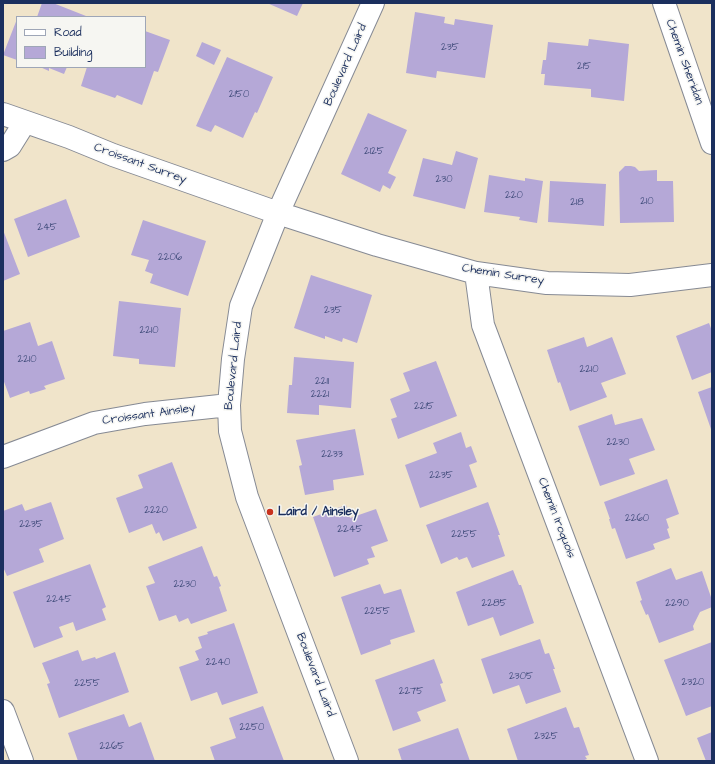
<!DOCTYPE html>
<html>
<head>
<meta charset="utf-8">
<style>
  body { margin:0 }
  #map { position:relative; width:715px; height:764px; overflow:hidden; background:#f0e4ca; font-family:"Architects Daughter",sans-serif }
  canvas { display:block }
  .frame { position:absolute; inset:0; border:4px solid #1b2f5e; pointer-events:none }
  .legend { position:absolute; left:16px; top:16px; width:130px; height:52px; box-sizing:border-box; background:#f6f6f2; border:1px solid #9ea6b7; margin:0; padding:5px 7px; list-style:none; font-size:12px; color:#1b2f5e }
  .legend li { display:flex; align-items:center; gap:8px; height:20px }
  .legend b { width:20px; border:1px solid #9ea6b7 }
</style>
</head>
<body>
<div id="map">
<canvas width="715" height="764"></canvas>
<div class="frame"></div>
<ul class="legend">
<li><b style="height:5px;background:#fff"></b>Road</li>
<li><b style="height:11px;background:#b5a8d7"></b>Building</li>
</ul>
</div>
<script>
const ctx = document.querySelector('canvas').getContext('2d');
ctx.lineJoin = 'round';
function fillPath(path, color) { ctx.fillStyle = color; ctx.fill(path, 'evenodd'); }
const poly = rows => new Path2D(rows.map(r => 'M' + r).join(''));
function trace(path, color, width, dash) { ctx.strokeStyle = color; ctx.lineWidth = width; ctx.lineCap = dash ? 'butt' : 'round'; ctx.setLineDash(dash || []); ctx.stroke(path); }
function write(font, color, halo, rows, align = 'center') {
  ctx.font = font + ' "Architects Daughter",sans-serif'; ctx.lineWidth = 3; ctx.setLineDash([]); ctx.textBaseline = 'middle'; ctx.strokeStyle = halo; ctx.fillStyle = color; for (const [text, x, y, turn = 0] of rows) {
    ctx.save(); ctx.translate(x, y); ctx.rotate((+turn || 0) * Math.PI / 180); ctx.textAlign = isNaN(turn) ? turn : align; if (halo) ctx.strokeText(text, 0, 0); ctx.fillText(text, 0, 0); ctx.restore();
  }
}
fillPath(poly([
  [42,3,53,3,86,16,86,17,37,17],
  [267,3,303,3,297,16],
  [415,12,445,17,444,23,454,25,455,19,493,25,485,78,437,71,436,78,406,73],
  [17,19,17,60,3,55],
  [145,31,170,40,158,72,154,71,142,105,117,95,115,98,81,86,87,67,145,67],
  [589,39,629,44,624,101,591,97,591,89,544,85,545,74,541,74,543,60,546,60,548,42,588,46],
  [202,42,221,50,214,65,196,56],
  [227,57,273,77,257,113,255,112,243,138,215,125,211,132,196,126],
  [40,67,67,67,64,74,49,68,49,71],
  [368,113,407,130,388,173,396,177,390,189,383,185,380,192,341,174],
  [456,151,478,158,465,209,413,196,423,158,452,165],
  [625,166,631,166,635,167,639,171,657,170,657,181,673,181,674,222,620,223,619,172],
  [489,175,525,181,525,178,543,181,537,223,519,220,520,217,484,212],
  [550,181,606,184,604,226,548,222],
  [66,199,80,237,28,257,14,219],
  [143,220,206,241,188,296,150,283,153,274,145,271,149,260,131,255],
  [3,230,20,274,3,281],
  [311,275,372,295,357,343,343,338,342,342,325,336,325,339,294,328],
  [119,301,181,308,175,367,139,364,139,359,113,356],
  [30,322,38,346,52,341,65,379,44,386,46,389,30,394,29,391,10,398,3,379,3,331],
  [709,323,712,331,712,372,692,380,676,336],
  [584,337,587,347,612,337,626,374,601,383,607,397,570,411,560,382,558,383,547,350],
  [294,357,354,362,351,408,319,405,319,415,287,413,289,385,292,385],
  [436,361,457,416,398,439,391,419,397,417,390,399,410,391,403,373],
  [712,387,712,432,698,392],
  [612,414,615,425,642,418,655,450,629,459,635,474,600,486,578,426],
  [355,429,364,475,333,480,334,490,305,495,299,466,302,465,296,440],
  [461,432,466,448,471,446,477,462,469,465,477,487,420,508,405,465,437,453,433,443],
  [172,462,197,528,163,541,159,532,156,534,152,524,129,533,116,498,143,488,138,475],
  [667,479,679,514,666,519,669,528,667,529,670,538,653,544,655,549,626,559,615,528,612,529,609,519,610,519,604,502],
  [51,502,64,539,39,549,44,562,7,576,3,567,3,511,22,504,25,511],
  [488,502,500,535,498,535,505,556,472,568,467,557,459,560,457,557,441,564,426,525],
  [346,505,350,518,376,509,388,541,371,547,375,557,367,559,369,564,334,577,313,517],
  [202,546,214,577,217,576,221,586,219,587,227,611,191,624,188,618,179,622,176,615,159,621,146,586,155,583,148,567],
  [90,564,106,607,102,609,106,620,76,631,73,622,59,627,63,637,34,648,13,592],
  [671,568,676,580,702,571,712,600,712,607,700,612,693,626,694,630,659,643,648,614,646,615,640,601,642,600,636,582],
  [513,570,519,585,521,585,534,623,500,636,493,617,468,626,456,592],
  [380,584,384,594,401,589,415,632,390,640,391,644,361,655,341,597],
  [234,623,258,693,222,705,217,692,191,701,179,667,199,660,195,651,202,648,198,637,208,634,207,632],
  [540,639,545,654,549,653,555,669,553,669,561,692,526,704,519,685,493,694,481,659],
  [712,642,712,706,686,716,664,660],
  [78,650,82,661,95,657,96,659,115,652,129,692,59,718,47,684,50,683,42,663],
  [434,659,443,683,440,684,446,701,417,712,421,721,393,731,375,680],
  [263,706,284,761,215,761,210,747,236,738,229,718],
  [566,707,574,728,579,727,589,755,585,756,587,759,582,761,518,761,507,729],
  [124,714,129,727,141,722,155,761,78,761,68,733],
  [458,728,470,761,402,761,398,749],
  [712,732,712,761,706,761,697,738]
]), '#b5a8d7');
const minor = poly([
  [664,3,712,143],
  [3,114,69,137,113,155,278,213,377,245,476,273,547,283,630,285,712,275],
  [3,150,10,146,25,122],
  [476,273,483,325,647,761],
  [3,457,94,423,145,414,229,405],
  [3,711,22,761],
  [347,761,247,497,230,431,229,405,233,359,241,306,278,213,373,3]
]);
trace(minor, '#868a94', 24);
trace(minor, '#fff', 22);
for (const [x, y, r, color] of [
  [270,512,4,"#c8321e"]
]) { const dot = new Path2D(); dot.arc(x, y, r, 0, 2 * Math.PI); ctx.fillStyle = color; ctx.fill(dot); trace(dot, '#f6f6f2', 1.5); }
write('10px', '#424d7c', null, [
  ["235",450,48],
  ["215",584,67],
  ["2150",239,95],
  ["2125",374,152],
  ["230",444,180],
  ["220",514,196],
  ["210",647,202],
  ["218",577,203],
  ["245",47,228],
  ["2206",170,258],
  ["235",333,311],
  ["2210",149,331],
  ["2210",27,360],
  ["2210",589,370],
  ["2211",322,382],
  ["2221",320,395],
  ["2215",424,407],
  ["2230",618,443],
  ["2233",332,455],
  ["2235",441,476],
  ["2220",156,511],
  ["2260",637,519],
  ["2235",31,525],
  ["2245",350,530],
  ["2255",464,535],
  ["2230",185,585],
  ["2245",59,600],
  ["2285",494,604],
  ["2290",677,604],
  ["2255",377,612],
  ["2240",218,663],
  ["2305",521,677],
  ["2320",693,683],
  ["2255",87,684],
  ["2275",411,692],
  ["2250",252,728],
  ["2325",546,737],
  ["2265",112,747]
]);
write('12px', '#1b2f5e', '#f6f6f2', [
  ["Chemin Sheridan",684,62,70],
  ["Boulevard Laird",346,65,-66],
  ["Croissant Surrey",140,164,20],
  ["Chemin Surrey",503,275,9],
  ["Boulevard Laird",234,366,-84],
  ["Croissant Ainsley",149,415,-8],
  ["Chemin Iroquois",556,518,69],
  ["Boulevard Laird",315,675,69]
]);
write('bold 12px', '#1b2f5e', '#f6f6f2', [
  ["Laird / Ainsley",278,512]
], 'left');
</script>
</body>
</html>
